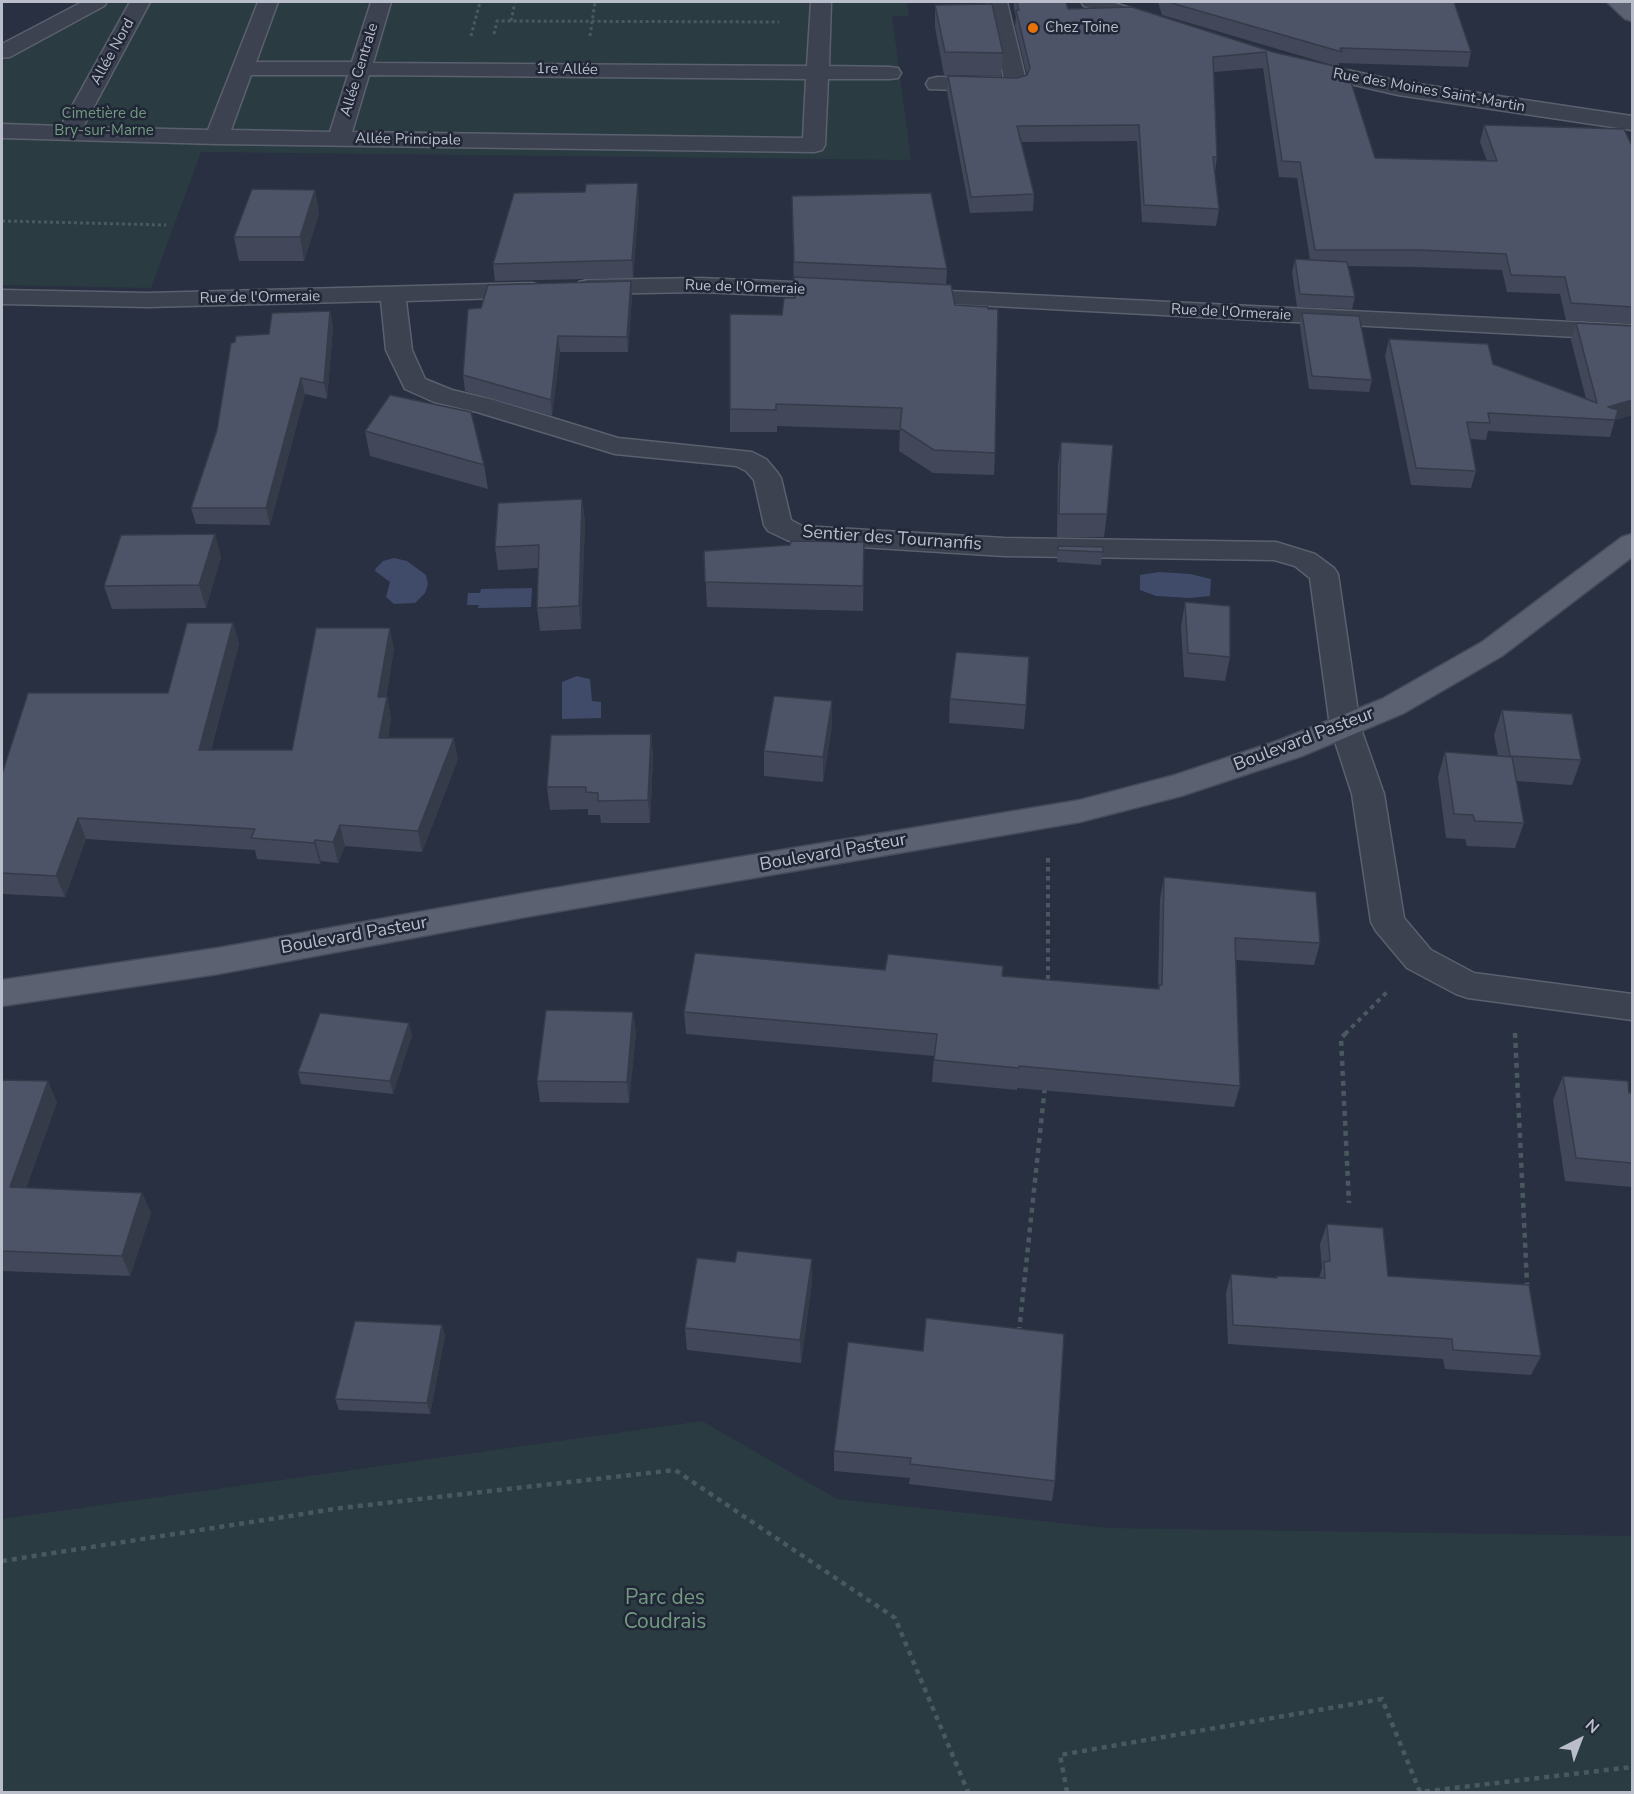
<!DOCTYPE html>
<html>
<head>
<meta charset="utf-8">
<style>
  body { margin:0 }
  #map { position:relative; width:1634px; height:1794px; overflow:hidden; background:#283041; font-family:"Nunito Sans",sans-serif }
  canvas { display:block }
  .frame { position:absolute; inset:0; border:3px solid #babecb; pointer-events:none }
  .north { position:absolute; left:1550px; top:1710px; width:60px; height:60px; -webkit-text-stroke:4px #212736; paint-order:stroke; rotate:42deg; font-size:16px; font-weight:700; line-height:24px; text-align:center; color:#babecb }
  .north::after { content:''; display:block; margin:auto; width:21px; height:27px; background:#babecb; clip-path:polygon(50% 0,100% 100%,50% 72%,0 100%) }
</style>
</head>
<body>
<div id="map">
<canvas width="1634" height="1794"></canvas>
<div class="frame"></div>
<div class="north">N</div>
</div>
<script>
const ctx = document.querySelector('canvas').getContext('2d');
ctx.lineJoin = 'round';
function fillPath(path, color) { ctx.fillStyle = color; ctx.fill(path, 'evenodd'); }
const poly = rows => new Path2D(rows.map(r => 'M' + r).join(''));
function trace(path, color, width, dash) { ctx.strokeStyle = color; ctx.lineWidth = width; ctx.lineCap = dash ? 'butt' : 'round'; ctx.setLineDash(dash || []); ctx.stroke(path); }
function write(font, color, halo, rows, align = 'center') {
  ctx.font = font + ' "Nunito Sans",sans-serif'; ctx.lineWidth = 5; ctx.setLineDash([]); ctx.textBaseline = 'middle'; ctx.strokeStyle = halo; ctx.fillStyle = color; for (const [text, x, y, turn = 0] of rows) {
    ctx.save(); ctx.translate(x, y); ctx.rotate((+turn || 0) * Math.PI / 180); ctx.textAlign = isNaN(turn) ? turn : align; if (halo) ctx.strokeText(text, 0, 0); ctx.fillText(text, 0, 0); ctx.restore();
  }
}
fillPath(poly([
  [113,2,907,2,909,16,892,16,911,160,201,152,151,288,2,285,2,62],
  [702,1421,837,1499,1107,1528,1632,1536,1632,1792,2,1792,2,1519]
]), '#2a3c42');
fillPath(poly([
  [394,558,407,561,426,575,428,584,425,593,415,603,394,604,386,597,390,582,375,571,376,568,383,561],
  [1159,572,1190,574,1211,579,1210,596,1189,598,1156,596,1140,590,1140,575],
  [532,588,531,607,478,608,479,605,467,605,468,593,480,593,481,589],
  [577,676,590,679,592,701,601,702,601,718,562,719,562,682]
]), '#404b69');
const minor = poly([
  [82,2,107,2,104,6,10,57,2,58,2,44,82,2],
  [130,2,150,2,83,127,208,130,258,2,278,2,256,62,352,62,371,2,391,2,373,63,807,66,811,2,831,2,829,66,890,67,898,68,901,73,898,78,890,79,828,79,825,145,822,150,814,152,217,144,2,138,2,124,61,126,130,2],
  [251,75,348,75,330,132,231,130,251,75],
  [369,75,806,79,803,138,352,132,369,75],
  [987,2,1007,2,1027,85,1024,90,1016,92,929,89,926,84,929,79,937,77,1004,78,987,2],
  [1081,2,1111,2,1160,17,1163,21,1160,25,1153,27,1084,6,1081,2],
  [1306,61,1398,81,1632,116,1632,130,1398,95,1298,72,1295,67,1298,62,1306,61],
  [700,278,839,284,848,286,851,291,848,296,839,298,700,292,588,294,579,292,576,287,579,282,588,280,700,278],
  [531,283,540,285,543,290,540,295,531,297,406,301,412,350,425,379,452,390,494,400,618,438,752,452,766,459,777,472,781,478,791,520,802,526,1004,538,1276,542,1315,554,1334,568,1338,574,1360,726,1384,794,1404,918,1431,950,1474,973,1632,994,1632,1020,1468,998,1456,994,1407,968,1376,931,1371,922,1352,794,1330,726,1310,578,1295,566,1274,560,1004,556,797,543,787,540,768,531,764,525,754,480,746,471,736,466,615,454,477,412,434,402,405,389,386,350,381,301,148,307,2,304,2,290,148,293,531,283],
  [909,289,1632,325,1632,340,900,301,897,296,900,291,909,289]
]);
const major = poly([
  [1607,2,1629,2,1632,5,1632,21,1625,19,1607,2],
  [1632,534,1632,557,1502,656,1404,713,1302,756,1181,796,1080,822,531,916,218,974,2,1006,2,980,218,948,531,892,1080,800,1175,775,1280,740,1382,699,1482,642,1622,537,1632,534]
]);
trace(minor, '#5b606e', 3);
trace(major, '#464b5a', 3);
trace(poly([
  [511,21,515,2],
  [494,34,497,21,779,22],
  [471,36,480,2],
  [590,36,595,2],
  [2,221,166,225]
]), '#49595f', 3, [3, 3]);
trace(poly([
  [1048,858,1048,983],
  [1345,1034,1389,990]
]), '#49595f', 4, [4.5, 4.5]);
trace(poly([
  [1346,1033,1341,1038,1349,1203],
  [1515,1033,1527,1284],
  [1019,1332,1045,1086],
  [2,1561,341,1508,675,1470,895,1618,968,1792],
  [1067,1792,1060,1755,1382,1699,1420,1792,1632,1767]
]), '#49595f', 4.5, [5, 5]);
fillPath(minor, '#3d4251');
fillPath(major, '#5b6171');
fillPath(poly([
  [1014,2,1066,2,1068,9,1273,52,1375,158,1487,161,1480,142,1484,125,1632,146,1632,324,1566,320,1560,294,1507,292,1502,270,1417,267,1348,266,1355,297,1352,309,1297,307,1292,272,1295,259,1310,260,1297,178,1279,177,1263,68,1214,72,1217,157,1215,172,1219,209,1216,226,1142,222,1137,141,1021,142,1034,194,1033,211,970,213,947,92,948,76,1017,78,1027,75,1015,26,1016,17,1014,9],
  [1158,2,1454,2,1471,52,1468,67,1339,63,1339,67,1162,15],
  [935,5,1003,53,1001,76,944,75,935,27],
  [315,190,319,214,304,261,239,261,234,237],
  [792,196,947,269,946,285,955,305,995,453,994,475,933,473,899,451,900,430,777,426,777,432,730,432,730,409,782,315,794,298],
  [639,201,633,278,495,281,493,264],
  [632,296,628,352,560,352,552,416,465,391,463,375],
  [330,311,333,327,327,399,305,394,270,525,196,524,191,508,217,430,235,342,269,334],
  [1302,313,1372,380,1369,392,1309,389,1300,326],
  [1576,323,1632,415,1615,420,1610,437,1488,431,1486,440,1470,439,1476,471,1471,488,1411,485,1385,356,1389,339,1493,364,1586,399,1571,340],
  [365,431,484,465,488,489,370,456],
  [1061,442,1107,514,1104,537,1057,537,1058,465],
  [582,499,585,522,581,629,540,631,537,608,538,568,498,570,495,547],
  [215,534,221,557,206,608,112,609,104,586],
  [864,542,863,611,707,607,704,551],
  [1058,546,1103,547,1101,565,1057,562],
  [1185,602,1230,657,1225,681,1184,677,1181,627],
  [233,623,239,644,211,750,292,750,394,649,386,697,387,697,391,718,388,738,458,759,422,852,345,846,338,863,321,861,320,864,257,859,255,850,86,839,65,897,2,894,2,774,168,693],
  [950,699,1026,705,1024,729,949,723],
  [832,701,832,726,823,782,764,776,764,751],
  [1502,710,1581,760,1572,785,1516,781,1524,823,1515,848,1467,846,1465,839,1446,838,1438,777,1445,752,1498,756,1494,735],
  [651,734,653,757,650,823,601,823,600,815,588,815,588,809,550,810,547,787],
  [1164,877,1320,943,1314,965,1236,960,1240,1086,1234,1107,1017,1088,1017,1090,932,1082,934,1056,686,1034,684,1012,885,970,1002,976,1158,989,1160,899],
  [633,1012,636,1033,629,1103,540,1102,537,1081],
  [412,1035,393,1094,301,1084,298,1072],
  [1563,1076,1632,1093,1632,1187,1565,1181,1553,1100],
  [2,1080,57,1102,26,1188,142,1193,151,1213,130,1276,2,1271],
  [1327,1224,1388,1276,1541,1356,1531,1375,1445,1369,1443,1359,1228,1344,1226,1293,1231,1274,1276,1278,1277,1276,1319,1278,1322,1268,1320,1244],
  [812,1282,801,1363,687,1350,685,1328],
  [442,1325,445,1336,430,1414,339,1410,335,1399],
  [848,1342,1055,1481,1052,1501,909,1484,910,1478,834,1471,834,1451]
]), '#424859');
fillPath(poly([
  [638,183,639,201,633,278,632,260],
  [315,190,319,214,304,261,300,237],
  [631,281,632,296,628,352,627,337],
  [330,311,333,327,327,399,324,383],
  [558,336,560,352,552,416,551,400],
  [301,378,305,394,270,525,266,508],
  [1632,400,1632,415,1615,420,1608,407],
  [582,499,585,522,581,629,579,606],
  [215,534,221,557,206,608,199,585],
  [233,623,239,644,205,771,199,750],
  [390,628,394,649,382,718,378,697],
  [387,697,391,718,384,759,379,738],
  [832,701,832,726,823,782,823,757],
  [651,734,653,757,650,823,648,800],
  [454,738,458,759,422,852,418,831],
  [78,818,86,839,65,897,56,876],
  [340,825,345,846,338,863,333,842],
  [315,840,321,861,320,864,314,843],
  [633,1012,636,1033,629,1103,627,1082],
  [409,1023,412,1035,393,1094,390,1081],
  [48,1081,57,1102,19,1207,10,1187],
  [142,1193,151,1213,130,1276,122,1256],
  [812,1259,812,1282,801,1363,800,1340],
  [442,1325,445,1336,430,1414,427,1403]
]), '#363b49');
const building = poly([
  [1017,2,1066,2,1068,9,1132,7,1273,52,1347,69,1375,158,1497,161,1484,125,1624,129,1632,146,1632,307,1571,303,1565,277,1511,275,1506,254,1421,250,1315,250,1300,162,1282,161,1266,52,1213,57,1217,157,1213,157,1219,209,1144,205,1139,125,1017,126,1034,194,971,197,948,76,1017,78,1027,75,1030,68,1016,10,1019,10,1017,2],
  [1168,2,1454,2,1471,52,1340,48,1342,52,1168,2],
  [992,4,1003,53,945,52,935,5,992,4],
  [638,183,632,260,493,264,514,193,585,192,586,184,638,183],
  [252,189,315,190,300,237,234,237,252,189],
  [931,193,947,269,794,262,792,196,931,193],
  [1295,259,1347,262,1355,297,1300,294,1295,259],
  [794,277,951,285,955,305,988,307,988,309,998,309,995,453,934,450,900,428,902,408,776,404,776,410,730,409,730,314,782,315,784,298,795,298,794,277],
  [631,281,627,337,558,336,551,400,463,375,468,309,481,308,488,285,631,281],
  [330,311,324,383,301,378,266,508,191,508,217,430,231,343,235,342,236,336,269,334,272,313,330,311],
  [1302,313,1359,316,1372,380,1312,376,1302,313],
  [1576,323,1632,326,1632,400,1608,407,1618,410,1615,420,1488,413,1490,423,1467,422,1476,471,1416,468,1389,339,1488,344,1493,364,1597,403,1576,323],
  [390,395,471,412,484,465,365,431,390,395],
  [1061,442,1113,445,1107,514,1059,514,1061,442],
  [582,499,579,606,537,608,539,545,495,547,498,503,582,499],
  [215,534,199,585,104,586,121,535,215,534],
  [791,541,864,542,863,586,705,582,704,551,790,545,791,541],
  [1058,546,1103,547,1103,552,1058,550,1058,546],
  [1185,602,1230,606,1230,657,1188,653,1185,602],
  [187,623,233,623,199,750,292,750,316,628,390,628,378,697,387,697,379,738,454,738,418,831,340,825,333,842,315,840,314,843,251,838,255,829,78,818,56,876,2,873,2,774,28,693,168,693,187,623],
  [956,652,1029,657,1026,705,950,699,956,652],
  [774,696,832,701,823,757,764,751,774,696],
  [1502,710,1572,714,1581,760,1510,756,1502,710],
  [651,734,648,800,598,801,598,793,586,792,586,787,547,787,551,735,651,734],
  [1445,752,1512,757,1524,823,1475,821,1473,815,1454,814,1445,752],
  [1164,877,1316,892,1320,943,1235,938,1240,1086,1019,1066,1019,1068,934,1060,937,1034,684,1012,695,953,885,970,888,954,1003,966,1002,976,1159,989,1159,985,1162,985,1164,877],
  [546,1010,633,1012,627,1082,537,1081,546,1010],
  [320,1013,409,1023,390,1081,298,1072,320,1013],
  [1563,1076,1628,1081,1629,1093,1632,1093,1632,1163,1576,1158,1563,1076],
  [2,1080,48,1081,10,1187,142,1193,122,1256,2,1251,2,1080],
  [1327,1224,1383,1228,1388,1276,1529,1285,1541,1356,1453,1350,1452,1339,1233,1325,1231,1274,1277,1278,1277,1276,1325,1278,1324,1262,1330,1261,1327,1224],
  [737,1251,812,1259,800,1340,685,1328,697,1258,735,1262,737,1251],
  [926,1318,1064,1334,1055,1481,910,1464,911,1458,834,1451,848,1342,923,1351,926,1318],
  [355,1321,442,1325,427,1403,335,1399,355,1321]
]);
fillPath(building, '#4d5468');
trace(building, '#363b49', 1.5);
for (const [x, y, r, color] of [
  [1033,28,6,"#e8710a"]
]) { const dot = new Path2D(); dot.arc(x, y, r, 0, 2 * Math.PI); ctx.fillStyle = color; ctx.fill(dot); trace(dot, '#212736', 2); }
write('15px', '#babecb', '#212736', [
  ["Chez Toine",1045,28]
], 'left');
write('15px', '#babecb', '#212736', [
  ["Allée Nord",113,52,-61],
  ["Allée Centrale",360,70,-73],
  ["1re Allée",567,70,1],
  ["Rue des Moines Saint-Martin",1429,91,10],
  ["Allée Principale",408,140,1],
  ["Rue de l'Ormeraie",745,288,2],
  ["Rue de l'Ormeraie",260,298,-1],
  ["Rue de l'Ormeraie",1231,313,3]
]);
write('15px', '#729a81', '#212736', [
  ["Cimetière de",104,114],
  ["Bry-sur-Marne",104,131]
]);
write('18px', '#babecb', '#212736', [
  ["Sentier des Tournanfis",892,539,4],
  ["Boulevard Pasteur",1304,740,-21],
  ["Boulevard Pasteur",833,853,-10],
  ["Boulevard Pasteur",354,936,-10]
]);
write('21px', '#729a81', '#212736', [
  ["Parc des",665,1599],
  ["Coudrais",665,1623]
]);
</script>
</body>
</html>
